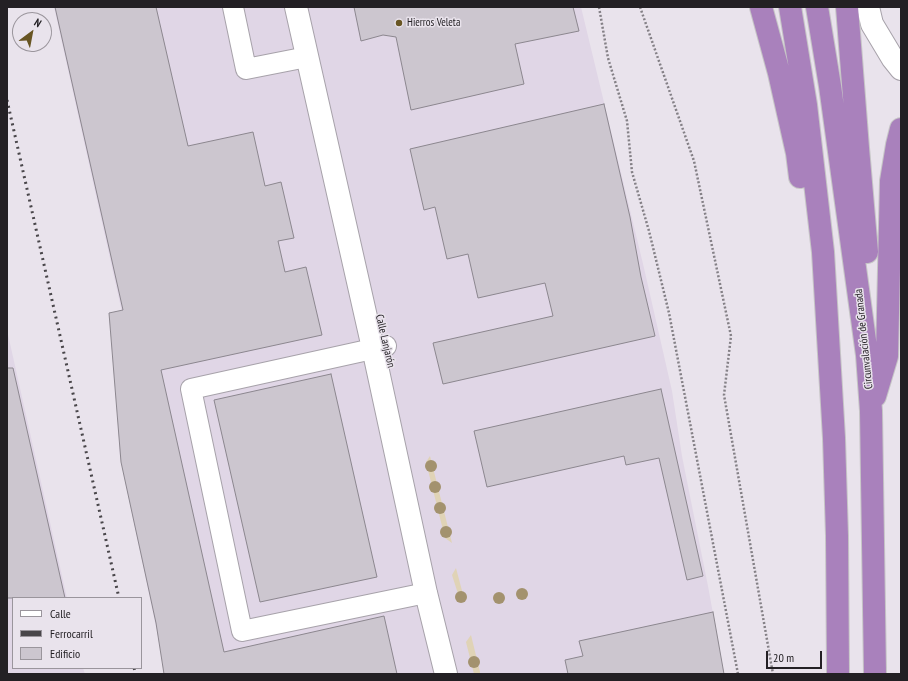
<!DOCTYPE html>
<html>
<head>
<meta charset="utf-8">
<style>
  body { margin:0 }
  #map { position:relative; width:908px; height:681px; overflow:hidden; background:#e9e3ec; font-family:"PT Sans Narrow",sans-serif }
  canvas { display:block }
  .frame { position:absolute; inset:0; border:8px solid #232024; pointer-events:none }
  .legend { position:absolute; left:12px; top:597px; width:130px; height:72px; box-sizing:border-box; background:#e9e3ec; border:1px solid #9a959c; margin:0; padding:5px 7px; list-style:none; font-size:12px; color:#232024 }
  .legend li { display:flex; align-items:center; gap:8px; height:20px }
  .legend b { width:20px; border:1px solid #9a959c }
  .north { position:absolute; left:12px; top:12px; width:40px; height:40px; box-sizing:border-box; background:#e9e3ec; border:1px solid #9a959c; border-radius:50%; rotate:32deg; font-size:11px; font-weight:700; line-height:16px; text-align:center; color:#232024 }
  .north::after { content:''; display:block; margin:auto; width:14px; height:18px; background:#685523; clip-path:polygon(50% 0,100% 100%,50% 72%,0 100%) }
  .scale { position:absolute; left:766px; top:651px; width:56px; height:18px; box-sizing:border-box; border:2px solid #232024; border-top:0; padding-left:5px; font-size:12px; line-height:14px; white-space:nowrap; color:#232024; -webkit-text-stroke:3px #e9e3ec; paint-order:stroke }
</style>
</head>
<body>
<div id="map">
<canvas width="908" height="681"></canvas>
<div class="frame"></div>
<ul class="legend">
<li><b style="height:5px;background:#fff"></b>Calle</li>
<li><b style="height:5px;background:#49464a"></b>Ferrocarril</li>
<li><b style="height:11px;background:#ccc6cf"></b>Edificio</li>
</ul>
<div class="north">N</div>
<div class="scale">20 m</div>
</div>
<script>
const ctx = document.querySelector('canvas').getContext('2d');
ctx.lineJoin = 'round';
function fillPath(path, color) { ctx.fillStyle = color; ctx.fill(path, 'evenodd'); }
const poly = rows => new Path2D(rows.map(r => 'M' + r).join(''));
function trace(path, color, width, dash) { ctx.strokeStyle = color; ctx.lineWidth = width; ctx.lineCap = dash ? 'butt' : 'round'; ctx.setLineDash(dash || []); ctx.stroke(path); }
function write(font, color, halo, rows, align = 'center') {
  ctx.font = font + ' "PT Sans Narrow",sans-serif'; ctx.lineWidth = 3; ctx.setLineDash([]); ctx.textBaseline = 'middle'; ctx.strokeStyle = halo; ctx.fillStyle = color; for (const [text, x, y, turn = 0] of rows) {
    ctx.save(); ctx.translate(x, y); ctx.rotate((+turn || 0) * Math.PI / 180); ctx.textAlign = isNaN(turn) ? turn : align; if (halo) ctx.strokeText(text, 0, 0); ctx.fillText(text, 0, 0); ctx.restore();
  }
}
fillPath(poly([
  [54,7,581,7,644,268,672,391,682,456,708,586,724,674,166,674,120,457,112,320,123,317],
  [7,330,67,598,13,598,13,668,83,668,85,674,7,674]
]), '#e0d6e6');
fillPath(poly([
  [430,456,452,543,445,538,426,462],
  [456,568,465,602,459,597,452,575],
  [471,635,480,672,480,674,474,674,466,642]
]), '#e0d3b6');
const building = poly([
  [55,7,156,7,188,146,253,132,265,186,281,182,294,238,278,241,285,272,306,267,322,335,161,370,224,652,384,616,397,674,164,674,156,623,121,462,109,313,123,310,55,7],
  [354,7,573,7,579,31,515,44,524,84,411,110,396,37,383,35,361,41,354,7],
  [604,104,630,217,641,277,655,336,443,384,433,343,553,316,545,283,478,298,468,254,447,259,435,207,424,210,410,149,604,104],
  [7,368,13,368,65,598,7,598,7,368],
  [331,374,377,577,260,602,214,400,331,374],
  [661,389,703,576,687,580,659,458,626,465,624,456,487,487,474,431,661,389],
  [713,612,724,674,568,674,565,660,583,656,579,641,713,612]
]);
fillPath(building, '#ccc6cf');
trace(building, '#8c878f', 1);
const minor = poly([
  [233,7,246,69,307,57],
  [386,346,191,389,242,631,426,593]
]);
const tertiary = poly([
  [296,7,373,348,426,593,446,674],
  [868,7,872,24,893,59,901,69]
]);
const motorway = poly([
  [761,7,779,73,797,153,800,177],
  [790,7,806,105,823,252,834,438,837,536,838,674],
  [817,7,830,86,867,355,871,411,875,674],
  [847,7,858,148,867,252],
  [875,396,887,356,891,181,897,145,901,129]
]);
trace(minor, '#a7a2aa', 22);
trace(tertiary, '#a7a2aa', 24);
trace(motorway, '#c6c5c6', 24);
trace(poly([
  [599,7,608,58,627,121,632,172,649,231,669,313,738,674],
  [640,7,694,161,731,336,724,395,773,674]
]), '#848086', 2.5, [2, 2]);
trace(minor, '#fff', 20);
trace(tertiary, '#fff', 22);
trace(motorway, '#a981bc', 22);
trace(poly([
  [7,100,119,598],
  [134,668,136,674]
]), '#49464a', 3, [2, 4]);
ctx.fillStyle = '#a3926e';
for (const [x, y] of [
  [431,466],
  [435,487],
  [440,508],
  [446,532],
  [522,594],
  [461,597],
  [499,598],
  [474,662]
]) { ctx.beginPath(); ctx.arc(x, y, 6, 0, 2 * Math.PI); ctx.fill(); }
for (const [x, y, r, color] of [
  [399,23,4,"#685523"]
]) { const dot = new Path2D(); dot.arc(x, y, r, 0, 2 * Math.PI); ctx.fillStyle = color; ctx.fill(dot); trace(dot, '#e9e3ec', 1.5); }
write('11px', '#232024', '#e9e3ec', [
  ["Hierros Veleta",407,23]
], 'left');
write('11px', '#232024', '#e9e3ec', [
  ["Circunvalación de Granada",864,339,-96],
  ["Calle Lanjarón",385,341,77]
]);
</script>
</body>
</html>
